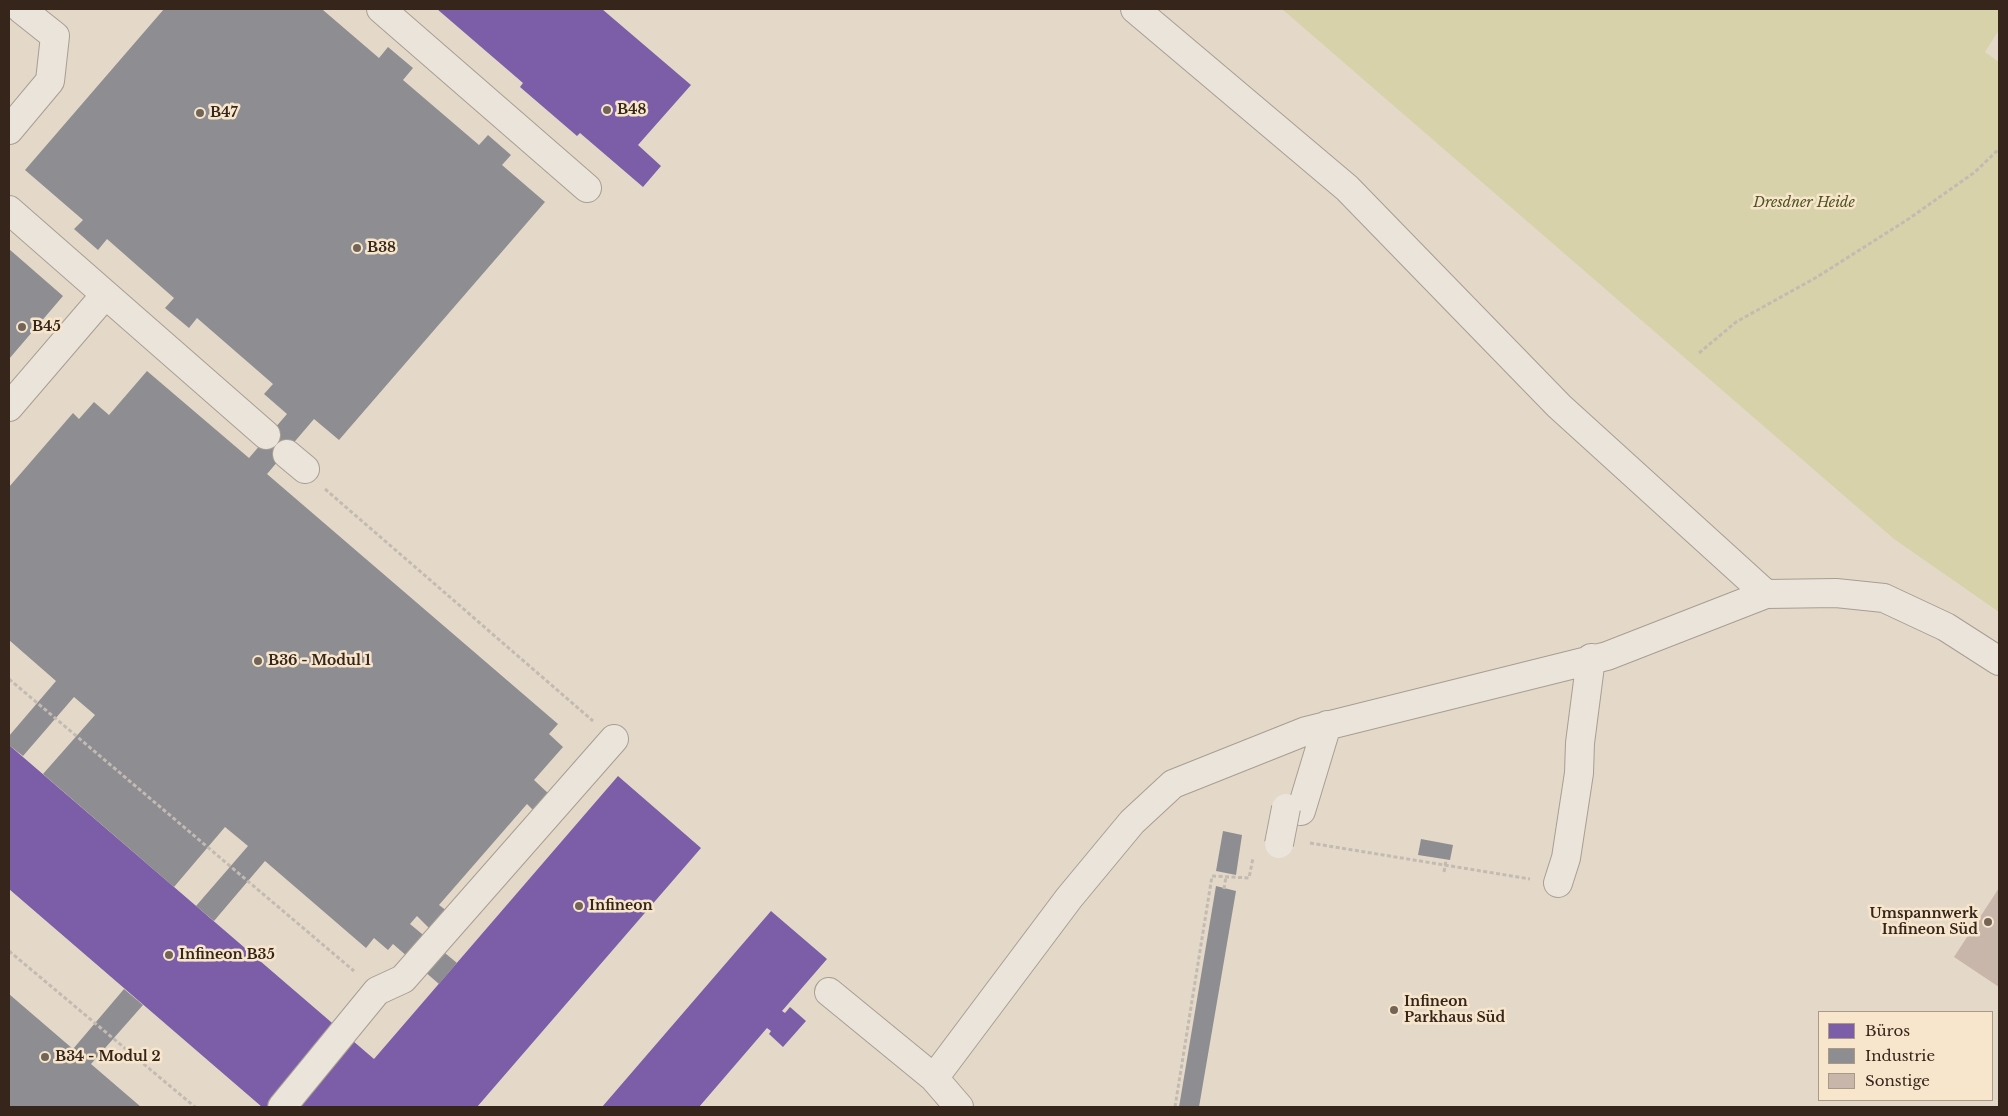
<!DOCTYPE html>
<html>
<head>
<meta charset="utf-8">
<style>
  body { margin:0 }
  #map { position:relative; width:2008px; height:1116px; overflow:hidden; background:#e4d9c8; font-family:"Libre Baskerville",serif }
  canvas { display:block }
  .frame { position:absolute; inset:0; border:10px solid #36251b; pointer-events:none }
  .legend { position:absolute; left:1818px; top:1011px; width:175px; height:90px; box-sizing:border-box; background:#f7e6cc; border:1px solid #aa9985; margin:0; padding:6px 9px; list-style:none; font-size:15px; color:#36251b }
  .legend li { display:flex; align-items:center; gap:10px; height:25px }
  .legend b { width:25px; border:1px solid #aa9985 }
</style>
</head>
<body>
<div id="map">
<canvas width="2008" height="1116"></canvas>
<div class="frame"></div>
<ul class="legend">
<li><b style="height:14px;background:#7b5ea7"></b>Büros</li>
<li><b style="height:14px;background:#8d8d92"></b>Industrie</li>
<li><b style="height:14px;background:#c7b6a9"></b>Sonstige</li>
</ul>
</div>
<script>
const ctx = document.querySelector('canvas').getContext('2d');
ctx.lineJoin = 'round';
function fillPath(path, color) { ctx.fillStyle = color; ctx.fill(path, 'evenodd'); }
const poly = rows => new Path2D(rows.map(r => 'M' + r).join(''));
function trace(path, color, width, dash) { ctx.strokeStyle = color; ctx.lineWidth = width; ctx.lineCap = dash ? 'butt' : 'round'; ctx.setLineDash(dash || []); ctx.stroke(path); }
function write(font, color, halo, rows, align = 'center') {
  ctx.font = font + ' "Libre Baskerville",serif'; ctx.lineWidth = 5; ctx.setLineDash([]); ctx.textBaseline = 'middle'; ctx.strokeStyle = halo; ctx.fillStyle = color; for (const [text, x, y, turn = 0] of rows) {
    ctx.save(); ctx.translate(x, y); ctx.rotate((+turn || 0) * Math.PI / 180); ctx.textAlign = isNaN(turn) ? turn : align; if (halo) ctx.strokeText(text, 0, 0); ctx.fillText(text, 0, 0); ctx.restore();
  }
}
fillPath(poly([
  [1282,9,1999,9,1999,30,1985,52,1999,62,1999,612,1894,539]
]), '#d7d2aa');
fillPath(poly([
  [437,9,602,9,691,85,638,145,661,166,643,187,580,133,577,136,520,87,523,83],
  [9,745,374,1059,618,776,701,848,477,1107,262,1107,9,889],
  [771,911,827,959,782,1011,785,1013,790,1007,806,1021,783,1047,769,1034,771,1031,767,1028,699,1107,602,1107]
]), '#7b5ea7');
fillPath(poly([
  [164,9,325,9,323,10,379,58,388,47,413,68,403,80,479,145,488,135,511,155,502,165,545,202,339,440,314,419,267,474,558,724,549,734,563,747,534,780,549,794,534,811,527,804,439,905,447,911,431,930,417,916,410,924,457,963,439,984,393,944,388,950,374,938,366,948,265,861,214,921,196,906,248,846,225,827,174,887,43,774,95,715,74,697,23,756,9,745,9,736,56,681,9,640,9,487,73,413,79,419,94,402,109,415,147,371,249,458,287,414,264,394,273,384,197,318,189,328,165,308,174,298,107,239,98,250,74,229,83,220,25,170],
  [9,249,63,296,9,359],
  [1223,831,1242,835,1236,875,1216,871],
  [1421,839,1453,845,1450,860,1418,855],
  [1216,886,1236,891,1199,1107,1179,1107],
  [124,989,143,1005,91,1064,141,1107,9,1107,9,994,73,1049]
]), '#8d8d92');
fillPath(poly([
  [1999,888,1999,987,1954,957]
]), '#c7b6a9');
const minor = poly([
  [381,9,587,188],
  [1135,9,1347,188,1559,406,1766,594],
  [9,130,50,81,55,36,21,9],
  [9,210,266,435],
  [9,407,105,295],
  [287,454,305,469],
  [1301,811,1327,725],
  [1558,883,1566,858,1579,773,1580,743,1591,658],
  [829,992,934,1078],
  [282,1107,377,991,403,979,614,739],
  [959,1107,934,1078,1069,898,1132,822,1173,784,1306,731,1607,656,1766,594,1836,593,1884,598,1946,627,1999,661]
]);
trace(minor, '#a89e92', 30);
trace(poly([
  [1699,353,1736,322,1817,277,1910,218,1975,172,1999,149],
  [325,489,593,721],
  [9,679,354,971],
  [1310,843,1530,879],
  [1224,889,1226,876],
  [9,951,195,1107],
  [1175,1107,1212,876,1249,878,1253,858]
]), '#c3bbb2', 3, [4, 2.5]);
trace(minor, '#ebe4db', 28);
const minorBridge = poly([
  [1279,844,1286,808]
]);
trace(minorBridge, '#a89e92', 30, []);
trace(poly([
  [1444,872,1446,860]
]), '#c3bbb2', 3, [4, 2.5]);
trace(minorBridge, '#ebe4db', 28);
for (const [x, y, r, color] of [
  [607,110,5,"#736458"],
  [200,113,5,"#736458"],
  [357,248,5,"#736458"],
  [22,327,5,"#736458"],
  [258,661,5,"#736458"],
  [579,906,5,"#736458"],
  [1988,922,5,"#736458"],
  [169,955,5,"#736458"],
  [1394,1010,5,"#736458"],
  [45,1057,5,"#736458"]
]) { const dot = new Path2D(); dot.arc(x, y, r, 0, 2 * Math.PI); ctx.fillStyle = color; ctx.fill(dot); trace(dot, '#f7e6cc', 2); }
write('bold 14px', '#36251b', '#f7e6cc', [
  ["B48",617,110],
  ["B47",210,113],
  ["B38",367,248],
  ["B45",32,327],
  ["B36 - Modul 1",268,661],
  ["Infineon",589,906],
  ["Umspannwerk",1978,914,"right"],
  ["Infineon Süd",1978,930,"right"],
  ["Infineon B35",179,955],
  ["Infineon",1404,1002],
  ["Parkhaus Süd",1404,1018],
  ["B34 - Modul 2",55,1057]
], 'left');
write('italic 14px', '#4c5320', '#f7e6cc', [
  ["Dresdner Heide",1804,203]
]);
</script>
</body>
</html>
